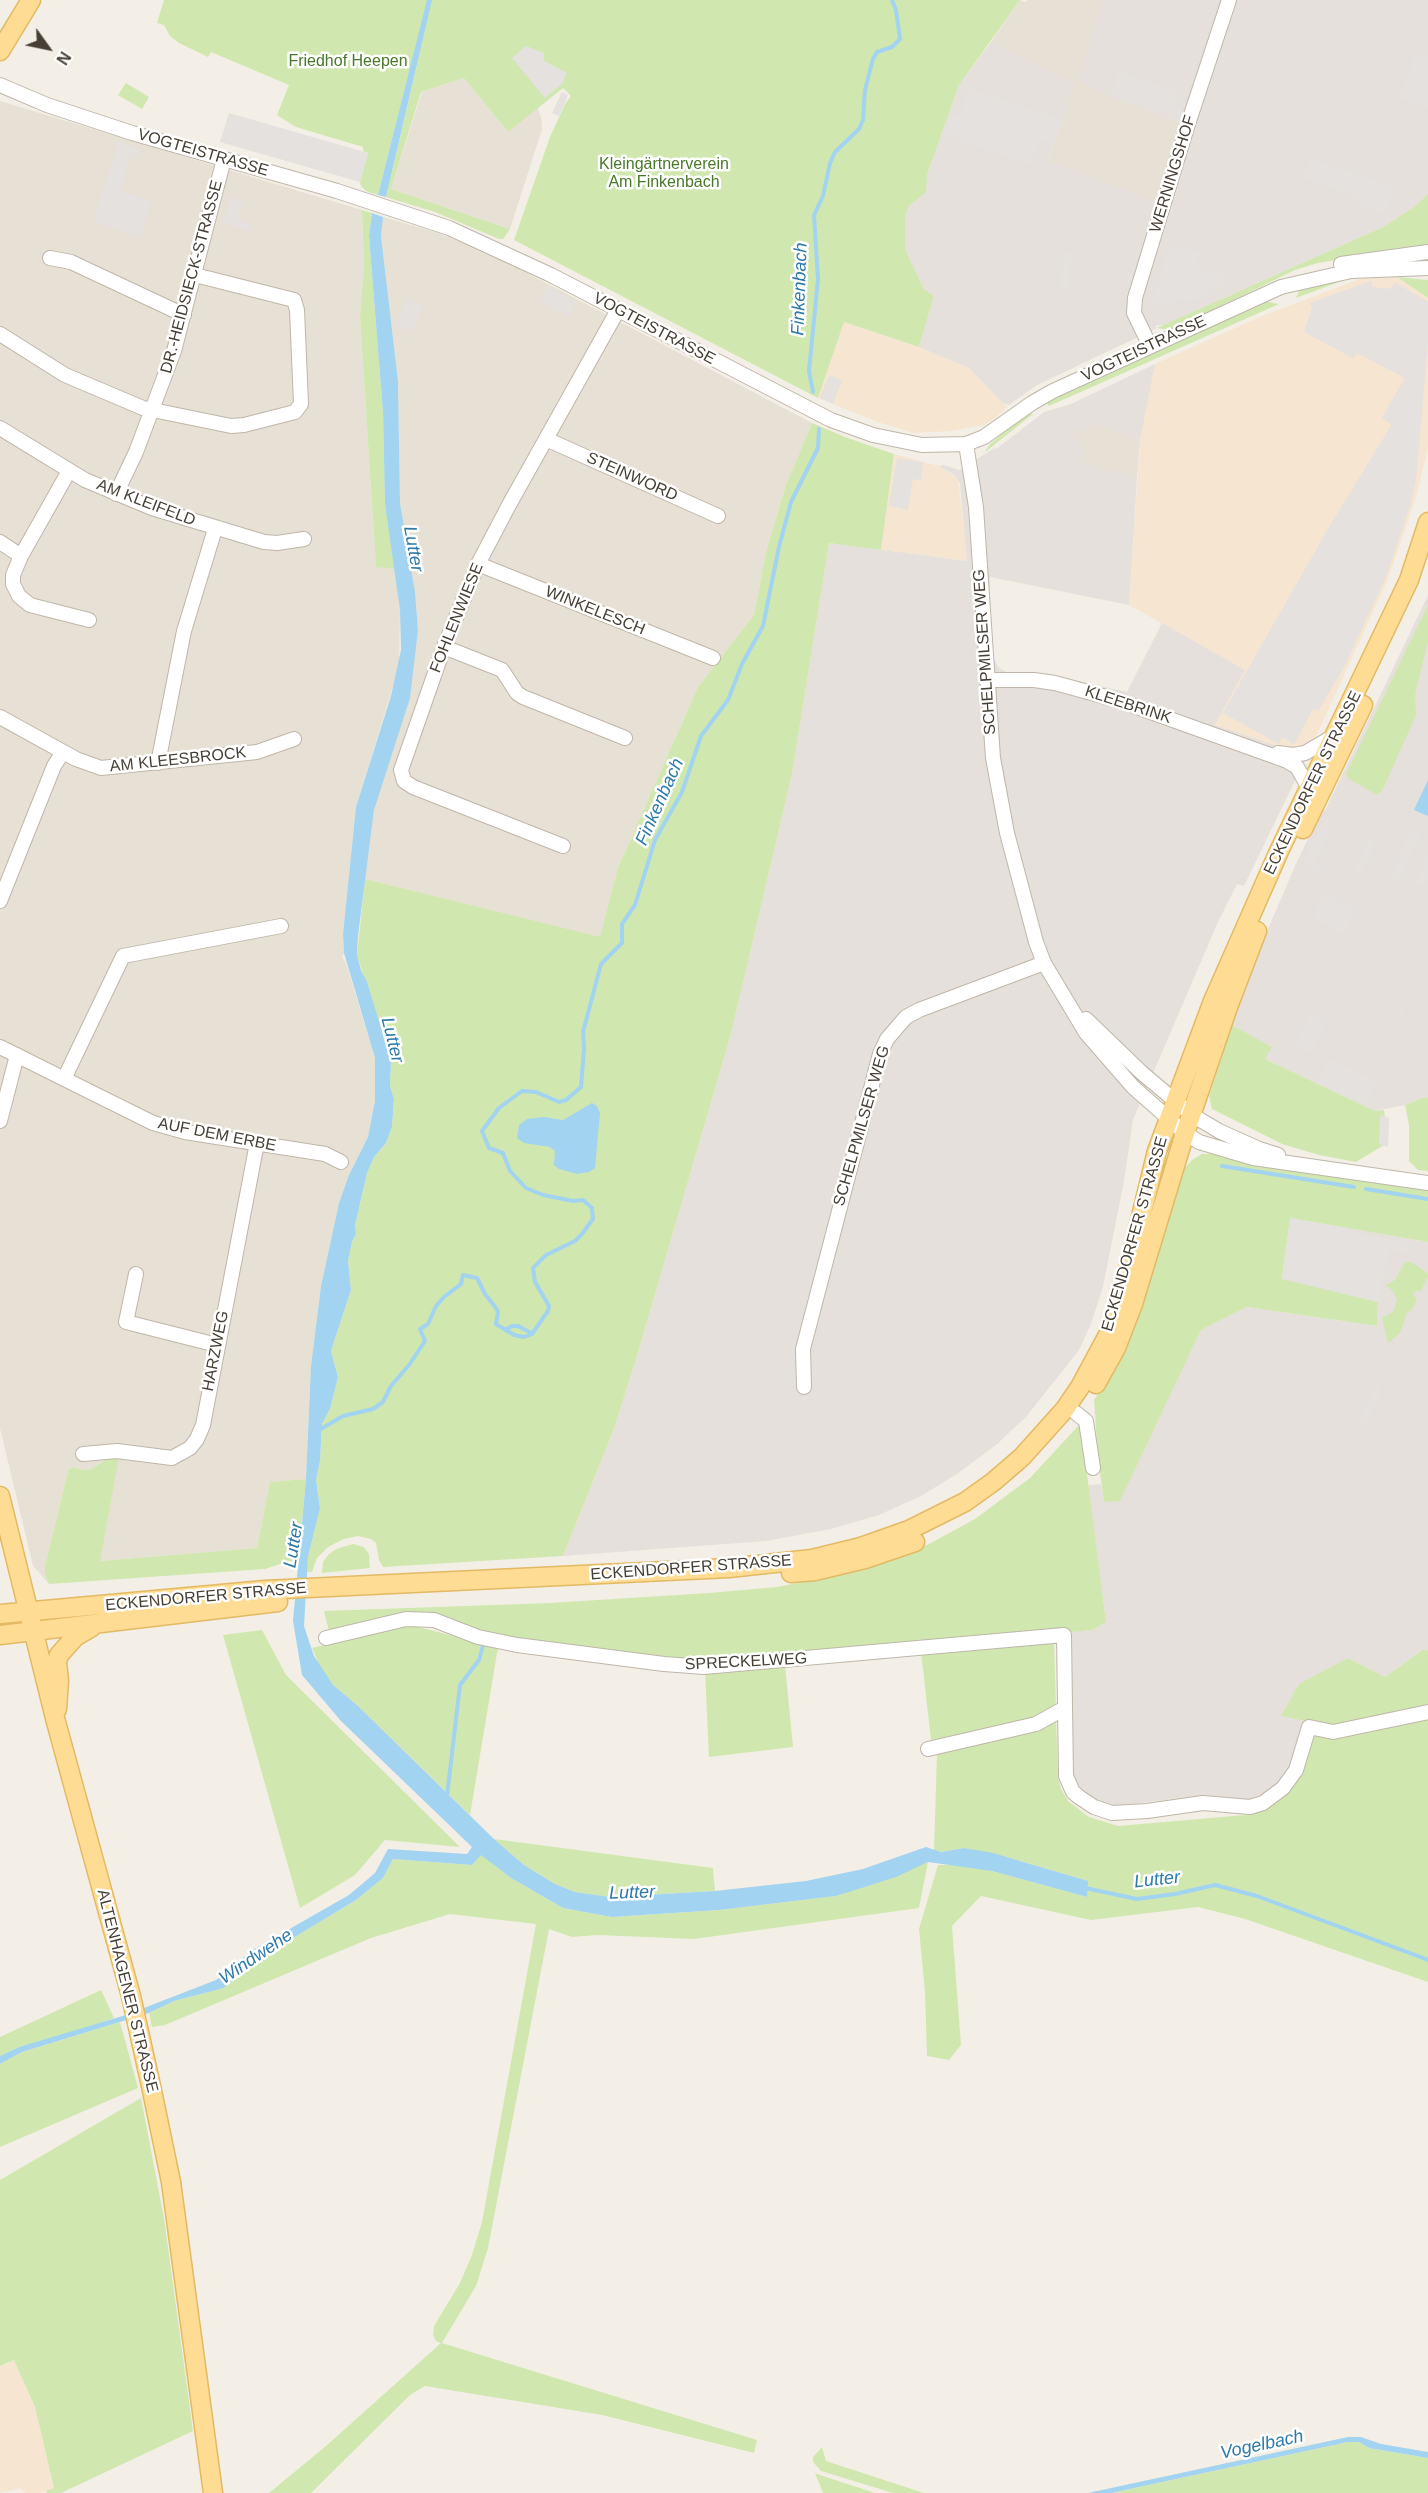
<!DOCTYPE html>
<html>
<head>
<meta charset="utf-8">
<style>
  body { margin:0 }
  #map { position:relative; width:1428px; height:2493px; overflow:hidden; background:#f3efe6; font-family:Helvetica,sans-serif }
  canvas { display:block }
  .north { position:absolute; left:18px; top:18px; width:60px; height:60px; -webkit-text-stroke:4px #fff; paint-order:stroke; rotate:123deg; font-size:16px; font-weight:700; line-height:24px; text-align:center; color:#463f35 }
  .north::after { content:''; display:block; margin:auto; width:21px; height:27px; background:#463f35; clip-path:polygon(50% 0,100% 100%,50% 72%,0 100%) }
</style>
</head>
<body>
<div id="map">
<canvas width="1428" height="2493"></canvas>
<div class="north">N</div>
</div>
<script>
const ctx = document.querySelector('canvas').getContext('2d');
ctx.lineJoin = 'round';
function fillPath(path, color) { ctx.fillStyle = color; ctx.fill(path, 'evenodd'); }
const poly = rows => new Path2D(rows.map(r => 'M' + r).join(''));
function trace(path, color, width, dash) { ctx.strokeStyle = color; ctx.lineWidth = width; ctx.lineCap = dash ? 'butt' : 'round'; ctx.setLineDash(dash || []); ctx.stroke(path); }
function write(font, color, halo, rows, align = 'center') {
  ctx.font = font + ' Helvetica,sans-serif'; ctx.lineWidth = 5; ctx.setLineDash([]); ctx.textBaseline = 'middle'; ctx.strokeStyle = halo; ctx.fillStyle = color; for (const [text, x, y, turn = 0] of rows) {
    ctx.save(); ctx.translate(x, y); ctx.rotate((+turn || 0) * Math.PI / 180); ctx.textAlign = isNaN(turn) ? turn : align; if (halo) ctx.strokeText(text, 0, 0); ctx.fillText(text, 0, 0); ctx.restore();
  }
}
fillPath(poly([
  [1020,0,1025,2,1028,0,1103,0,1078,80,1105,95,1181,123,1157,202,1048,161,1075,83,991,42],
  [464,78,508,132,537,107,541,117,542,129,510,229,391,189,422,92],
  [0,101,362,210,364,265,360,317,376,566,395,569,400,610,399,667,356,807,343,934,344,953,342,957,346,963,375,1058,375,1101,368,1137,349,1175,339,1203,321,1285,311,1366,306,1479,270,1482,257,1548,99,1561,118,1457,102,1462,91,1469,83,1470,72,1467,68,1471,45,1566,45,1575,49,1584,33,1566,0,1428],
  [383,217,435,232,493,255,812,423,786,485,767,548,754,615,698,687,618,868,601,938,365,879,374,810,418,630,415,592,400,503,398,381,381,236],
  [1098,425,1140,440,1137,478,1087,465,1076,433]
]), '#e7e0d4');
fillPath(poly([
  [1397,277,1428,298,1428,447,1416,497,1388,579,1307,756,1215,725,1245,670,1129,605,1141,430,1155,364,1262,316,1360,279],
  [844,322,919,347,969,368,1007,407,993,420,984,425,951,431,914,433,875,421,818,398],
  [894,454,939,466,958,479,968,561,881,550],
  [14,2360,35,2407,54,2488,41,2493,25,2493,21,2488,0,2493,0,2366]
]), '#f5e5d1');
fillPath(poly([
  [1103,0,1428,0,1428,194,1414,207,1385,226,1164,325,1155,326,1157,328,1037,385,1009,405,1003,403,969,368,919,347,934,296,924,289,905,249,905,214,909,206,926,191,927,175,959,85,991,42,1075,83,1048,161,1157,202,1181,123,1105,95,1078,80],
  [1155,364,1140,440,1098,425,1076,433,1087,465,1137,478,1129,605,990,577,991,652,995,661,999,668,1006,672,1052,675,1127,692,1162,623,1245,670,1215,725,1307,756,1244,886,1237,884,1218,922,1133,1120,1124,1181,1103,1287,1091,1324,1079,1350,1026,1417,996,1445,957,1474,921,1496,879,1515,831,1529,766,1541,563,1556,614,1429,637,1356,731,1034,792,774,829,543,967,561,960,483,954,475,939,466,944,465,959,470,996,447,996,449,1044,412,1071,404],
  [1428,595,1428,1098,1425,1097,1405,1105,1375,1111,1265,1059,1271,1047,1232,1025,1259,950,1295,866,1322,810,1325,811],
  [1290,1218,1428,1242,1428,1651,1424,1649,1385,1677,1348,1658,1281,1716,1305,1721,1288,1771,1279,1783,1268,1793,1246,1800,1203,1795,1117,1806,1104,1804,1091,1798,1081,1790,1071,1772,1067,1632,1093,1630,1106,1622,1088,1485,1101,1484,1104,1502,1120,1500,1201,1330,1247,1307,1377,1326,1378,1302,1282,1280]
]), '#e5e0db');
fillPath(poly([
  [164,0,1020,0,959,85,927,175,926,192,909,206,905,214,905,249,924,289,934,296,919,347,844,322,818,398,514,240,550,137,565,104,571,96,563,88,508,132,464,78,421,92,391,189,510,229,503,239,499,239,435,212,386,197,420,52,414,54,378,195,366,191,361,186,360,182,368,153,363,151,363,147,296,127,277,115,289,85,211,52,208,57,179,43,170,36,164,25,157,23],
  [126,83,149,97,142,109,118,95],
  [1428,194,1428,244,1318,263,1295,270,1176,328,1169,330,1157,328,1385,226,1414,207],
  [362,210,372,213,369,236,383,412,385,504,395,569,376,567,360,317,364,265],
  [1363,275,1350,278,1296,298,1300,289],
  [1397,277,1428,280,1428,298],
  [1265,301,1279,304,1049,406,1046,401],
  [1029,412,1033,414,984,453,990,444],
  [812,423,845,437,894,454,881,550,829,543,792,774,731,1034,637,1356,614,1429,563,1556,383,1567,379,1560,376,1543,371,1539,358,1536,344,1539,328,1547,317,1558,312,1572,307,1572,308,1557,320,1508,316,1480,320,1461,322,1424,330,1409,338,1377,331,1351,351,1290,348,1261,352,1242,356,1234,355,1227,367,1173,374,1157,386,1143,392,1127,394,1099,390,1086,391,1061,357,955,365,879,600,937,618,868,698,687,754,615,767,548,786,485],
  [1428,605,1428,641,1415,695,1416,715,1383,789,1377,795,1349,779,1346,774],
  [1232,1025,1272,1047,1265,1059,1375,1111,1384,1110,1385,1117,1380,1115,1380,1144,1384,1145,1356,1162,1319,1155,1282,1144,1212,1109,1209,1096],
  [1425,1097,1428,1098,1428,1171,1418,1170,1409,1161,1409,1125,1405,1105],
  [1202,1154,1217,1154,1257,1164,1428,1189,1428,1242,1290,1218,1282,1279,1378,1302,1377,1326,1247,1307,1201,1330,1120,1501,1104,1502,1098,1458,1094,1400,1108,1378,1148,1280,1185,1168,1192,1160],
  [1405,1262,1411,1262,1428,1273,1428,1277,1420,1292,1416,1290,1413,1295,1417,1300,1412,1310,1407,1313,1400,1333,1388,1343,1382,1318,1393,1312,1397,1300,1393,1291,1386,1285,1395,1280],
  [1078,1426,1081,1427,1106,1622,1093,1630,729,1664,532,1644,481,1632,432,1614,329,1631,324,1611,550,1603,709,1593,777,1587,834,1576,885,1562,929,1544,975,1519,1030,1478],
  [119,1457,100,1561,257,1548,270,1482,306,1479,298,1561,286,1562,265,1569,49,1584,45,1575,45,1566,68,1471,72,1467,83,1470,91,1469,107,1459],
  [353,1544,364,1547,369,1554,370,1568,322,1573,323,1562,328,1555,336,1549],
  [406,1624,498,1647,470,1815,357,1705,333,1685,320,1667,312,1648],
  [262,1630,286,1675,460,1847,385,1840,355,1875,300,1908,223,1635],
  [1054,1639,1056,1709,1044,1717,931,1740,921,1652],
  [1424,1649,1428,1651,1428,1706,1328,1726,1281,1716,1299,1684,1348,1658,1385,1677],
  [785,1665,793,1747,709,1757,705,1670],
  [1428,1718,1428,1982,1245,1919,1198,1907,1091,1920,981,1896,952,1926,961,2045,949,2060,927,2056,925,1992,919,1929,938,1865,962,1865,992,1871,1087,1897,1087,1881,1021,1861,964,1848,941,1852,934,1850,937,1753,1056,1719,1058,1777,1061,1789,1068,1801,1089,1817,1118,1826,1245,1815,1262,1810,1280,1799,1295,1783,1312,1733],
  [494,1839,713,1868,715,1891,610,1897,575,1892,555,1884,524,1865],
  [481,1854,511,1878,563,1908,612,1917,719,1910,836,1896,928,1862,919,1908,694,1939,597,1935,572,1937,549,1929,488,2248,476,2286,442,2343,757,2440,754,2453,602,2415,425,2386,410,2395,311,2493,269,2493,326,2446,441,2343,436,2341,433,2335,434,2326,460,2283,472,2255,482,2222,536,1924,450,1914,371,1938,165,2025,152,2027,149,2013,174,2001,224,1988,255,1961,356,1900,383,1878,393,1859,472,1865],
  [101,1990,114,2018,73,2033,19,2047,0,2056,0,2037],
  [120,2022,138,2088,0,2147,0,2064,22,2052],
  [141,2098,164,2218,193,2431,61,2493,47,2493,46,2491,54,2488,35,2407,14,2360,0,2366,0,2180],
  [1348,2442,1359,2442,1369,2448,1428,2458,1428,2493,1111,2493],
  [822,2447,826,2461,924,2493,893,2493,821,2471,813,2462,813,2457],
  [815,2473,820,2475,875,2493,823,2493]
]), '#d0e8af');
fillPath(poly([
  [526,46,544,53,544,61,567,73,562,84,545,98,512,58],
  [1415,53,1428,55,1428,108,1399,98],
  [1118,72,1178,92,1173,106,1183,110,1180,119,1110,95],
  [968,89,1061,120,1053,144,1040,140,1031,165,944,135,951,114,959,116],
  [562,92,568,95,559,116,552,113],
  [229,113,368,153,360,182,220,142],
  [118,142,139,149,137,156,130,154,121,191,151,201,141,237,93,221],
  [1310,158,1394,186,1385,215,1355,205,1357,196,1303,178],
  [230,197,243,201,238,220,252,224,250,231,223,223],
  [1171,242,1201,252,1196,267,1225,276,1221,288,1214,286,1208,296,1188,302,1178,299,1175,308,1152,301],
  [1064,252,1072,253,1067,294,1059,293],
  [1371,281,1373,287,1390,289,1395,282,1428,302,1428,343,1416,480,1410,506,1387,574,1344,667,1318,711,1313,709,1294,744,1282,737,1279,744,1223,713,1328,529,1391,426,1391,424,1382,418,1405,378,1357,353,1353,358,1304,332,1312,308,1310,303],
  [548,286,577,302,569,317,540,302],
  [406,299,423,305,413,332,396,326],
  [829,375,842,380,833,404,820,398],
  [897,458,923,462,921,480,913,479,908,510,889,506],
  [1325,817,1334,821,1315,862,1322,866,1318,876,1309,872,1312,866,1304,863],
  [1418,828,1422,831,1399,880,1390,876,1408,837],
  [1368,839,1375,843,1360,877,1352,873],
  [1428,855,1428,879,1426,884,1414,886],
  [1323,893,1357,909,1344,935,1313,918],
  [1406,997,1410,999,1396,1027,1392,1025],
  [1309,1015,1327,1023,1311,1054,1293,1045],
  [1329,1058,1377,1081,1365,1105,1318,1082],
  [1380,1115,1389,1118,1388,1147,1379,1144],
  [1291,1219,1347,1228,1347,1232,1414,1243,1412,1254,1389,1250,1379,1302,1283,1279],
  [1379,1381,1382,1393,1364,1426,1359,1417]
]), '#e4e1de');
fillPath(poly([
  [427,0,432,0,386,197,378,195],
  [372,213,383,217,381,236,398,381,400,503,415,592,418,630,410,698,374,810,358,936,357,955,361,970,367,982,391,1061,390,1086,394,1099,392,1127,386,1143,374,1157,367,1173,355,1226,356,1234,352,1242,348,1261,351,1290,331,1351,338,1377,330,1409,322,1424,320,1461,316,1480,320,1508,308,1557,304,1626,314,1656,333,1685,357,1705,494,1839,524,1865,555,1884,575,1892,610,1897,715,1891,806,1881,863,1869,926,1847,941,1852,964,1848,993,1853,1088,1881,1087,1897,992,1871,928,1862,896,1877,836,1896,719,1910,612,1917,563,1908,511,1878,481,1855,472,1865,393,1859,383,1878,356,1900,255,1961,224,1988,174,2001,149,2013,22,2052,0,2064,0,2056,19,2047,126,2015,216,1980,251,1951,349,1895,375,1873,388,1849,467,1854,472,1847,341,1721,302,1675,293,1621,306,1479,311,1366,321,1286,339,1203,349,1175,368,1137,375,1101,375,1058,344,953,343,934,356,807,391,696,401,650,400,610,385,504,383,412,369,236],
  [1428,780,1428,816,1414,810],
  [592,1103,597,1106,600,1113,595,1168,589,1172,577,1174,559,1169,554,1165,555,1151,550,1147,524,1143,517,1138,519,1125,527,1119,544,1117,563,1120],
  [1348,2437,1361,2437,1381,2444,1428,2452,1428,2458,1369,2448,1359,2442,1348,2442,1111,2493,1088,2493]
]), '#a2d3f0');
trace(poly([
  [813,392,809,371,818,279,814,215,823,196,830,163,835,152,859,129,863,120,865,90,873,59,877,52,892,47,900,39,896,10,892,0],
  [1222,1166,1354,1187],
  [1366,1189,1428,1199],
  [505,1330,512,1326,518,1326,531,1333],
  [319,1430,343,1416,373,1409,383,1402,391,1386,409,1365,425,1341,420,1329,428,1324,436,1306,444,1297,461,1284,463,1275,477,1278,485,1294,496,1308,498,1312,496,1324,514,1335,524,1337,532,1334,548,1311,549,1306,535,1282,533,1268,546,1255,575,1241,582,1234,593,1219,592,1208,583,1200,573,1201,543,1195,526,1188,510,1171,503,1153,489,1148,482,1131,499,1108,522,1091,536,1092,559,1102,566,1100,581,1087,584,1049,583,1032,601,964,622,943,622,924,635,905,655,840,682,792,701,736,728,700,742,664,763,626,779,547,791,502,818,448,819,429],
  [447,1796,460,1685,479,1660,483,1646],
  [1085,1888,1137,1899,1175,1894,1215,1885,1257,1896,1428,1960]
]), '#a2d3f0', 4);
const minor = poly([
  [0,85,47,105,132,133,337,191,449,228,551,275,831,420,873,435,922,445,966,444,984,437,1032,403,1053,391,1281,287,1351,271,1428,268],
  [50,258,71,262,184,315],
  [1341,264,1428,252],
  [0,334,65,375,143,408,231,426,244,425,295,412,301,404,297,310,294,300,195,275],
  [1150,346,1134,313,1135,298,1188,124,1229,0],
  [0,428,85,480,152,508,264,542,277,543,304,539],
  [546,439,718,516],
  [966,444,976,507,993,758,1007,833,1036,942,1044,963,1086,1033,1133,1087,1185,1133,1199,1142,1253,1158,1428,1183],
  [69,471,21,556,13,575,13,584,19,596,30,605,89,620],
  [116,494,136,452,174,351,224,159],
  [0,542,21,556],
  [478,564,713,658],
  [444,647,502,670,517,693,523,697,625,738],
  [986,680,1034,680,1055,683,1117,700,1287,761,1297,767,1309,788],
  [0,717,76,759,101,768,257,752,294,739],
  [1278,753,1293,755,1305,753,1334,736],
  [158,763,184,631,215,529],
  [563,846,413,787,404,781,401,770,444,647,478,564,509,505,618,310],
  [0,901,54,766,63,752],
  [1086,1019,1142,1073,1192,1115,1219,1131,1259,1149,1278,1155],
  [0,1047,153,1123,185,1132,325,1154,341,1162],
  [64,1079,123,956,281,926],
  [0,1121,17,1055],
  [136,1274,126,1322,217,1345],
  [804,1387,803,1349,880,1054,887,1039,906,1017,919,1010,1044,963],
  [1076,1413,1086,1421,1093,1468],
  [83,1454,117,1451,172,1458,190,1448,197,1439,203,1425,257,1143],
  [326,1638,406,1619,434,1620,478,1637,517,1645,664,1664,704,1667,1064,1635,1066,1776,1073,1792,1079,1797,1094,1807,1112,1813,1147,1811,1203,1803,1250,1807,1263,1803,1283,1788,1296,1770,1309,1727,1333,1732,1428,1712],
  [928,1749,1036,1724,1065,1708]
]);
const major = poly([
  [0,51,31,0],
  [1303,829,1363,705],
  [1096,1384,1116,1348,1133,1304,1185,1133,1228,1007,1257,931],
  [0,1496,56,1722,131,1996,151,2086,171,2182,213,2493],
  [791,1573,815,1571,865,1559,915,1542],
  [0,1614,265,1590,729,1568,812,1559,861,1547,909,1530,965,1502,993,1482,1022,1457,1065,1409,1080,1387,1108,1335,1121,1298,1157,1151,1213,1001,1280,849,1409,580,1428,522],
  [0,1635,278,1602],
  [57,1709,59,1681,57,1662,59,1655,75,1637,92,1627]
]);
trace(minor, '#bfb6a9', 16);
trace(major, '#e4b963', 21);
trace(minor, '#fff', 14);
trace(major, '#fedc94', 18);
write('16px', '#497828', '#fff', [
  ["Friedhof Heepen",348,62],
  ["Kleingärtnerverein",664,165],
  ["Am Finkenbach",664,183]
]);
write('16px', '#463f35', '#fff', [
  ["VOGTEISTRASSE",203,153,16],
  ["WERNINGSHOF",1173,174,-73],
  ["DR.-HEIDSIECK-STRASSE",192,277,-75],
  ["VOGTEISTRASSE",654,329,28],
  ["VOGTEISTRASSE",1144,349,-25],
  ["STEINWORD",632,477,24],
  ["AM KLEIFELD",146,503,21],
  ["WINKELESCH",595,611,22],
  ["FOHLENWIESE",457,618,-68],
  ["SCHELPMILSER WEG",985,652,-94],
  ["KLEEBRINK",1128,705,18],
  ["AM KLEESBROCK",178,760,-6],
  ["ECKENDORFER STRASSE",1313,783,-64],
  ["SCHELPMILSER WEG",862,1126,-74],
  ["AUF DEM ERBE",217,1135,11],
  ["ECKENDORFER STRASSE",1135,1234,-74],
  ["HARZWEG",216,1351,-79],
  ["ECKENDORFER STRASSE",691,1568,-4],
  ["ECKENDORFER STRASSE",206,1597,-5],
  ["SPRECKELWEG",746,1662,-3],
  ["ALTENHAGENER STRASSE",127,1991,76]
]);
write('italic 18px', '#2d7aaa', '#fff', [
  ["Finkenbach",800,289,-88],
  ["Lutter",413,549,80],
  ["Finkenbach",660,802,-66],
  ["Lutter",392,1040,76],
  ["Lutter",294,1545,-81],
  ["Lutter",1157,1880,-6],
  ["Lutter",632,1893,-2],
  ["Windwehe",256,1957,-34],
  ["Vogelbach",1262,2445,-12]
]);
</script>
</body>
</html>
